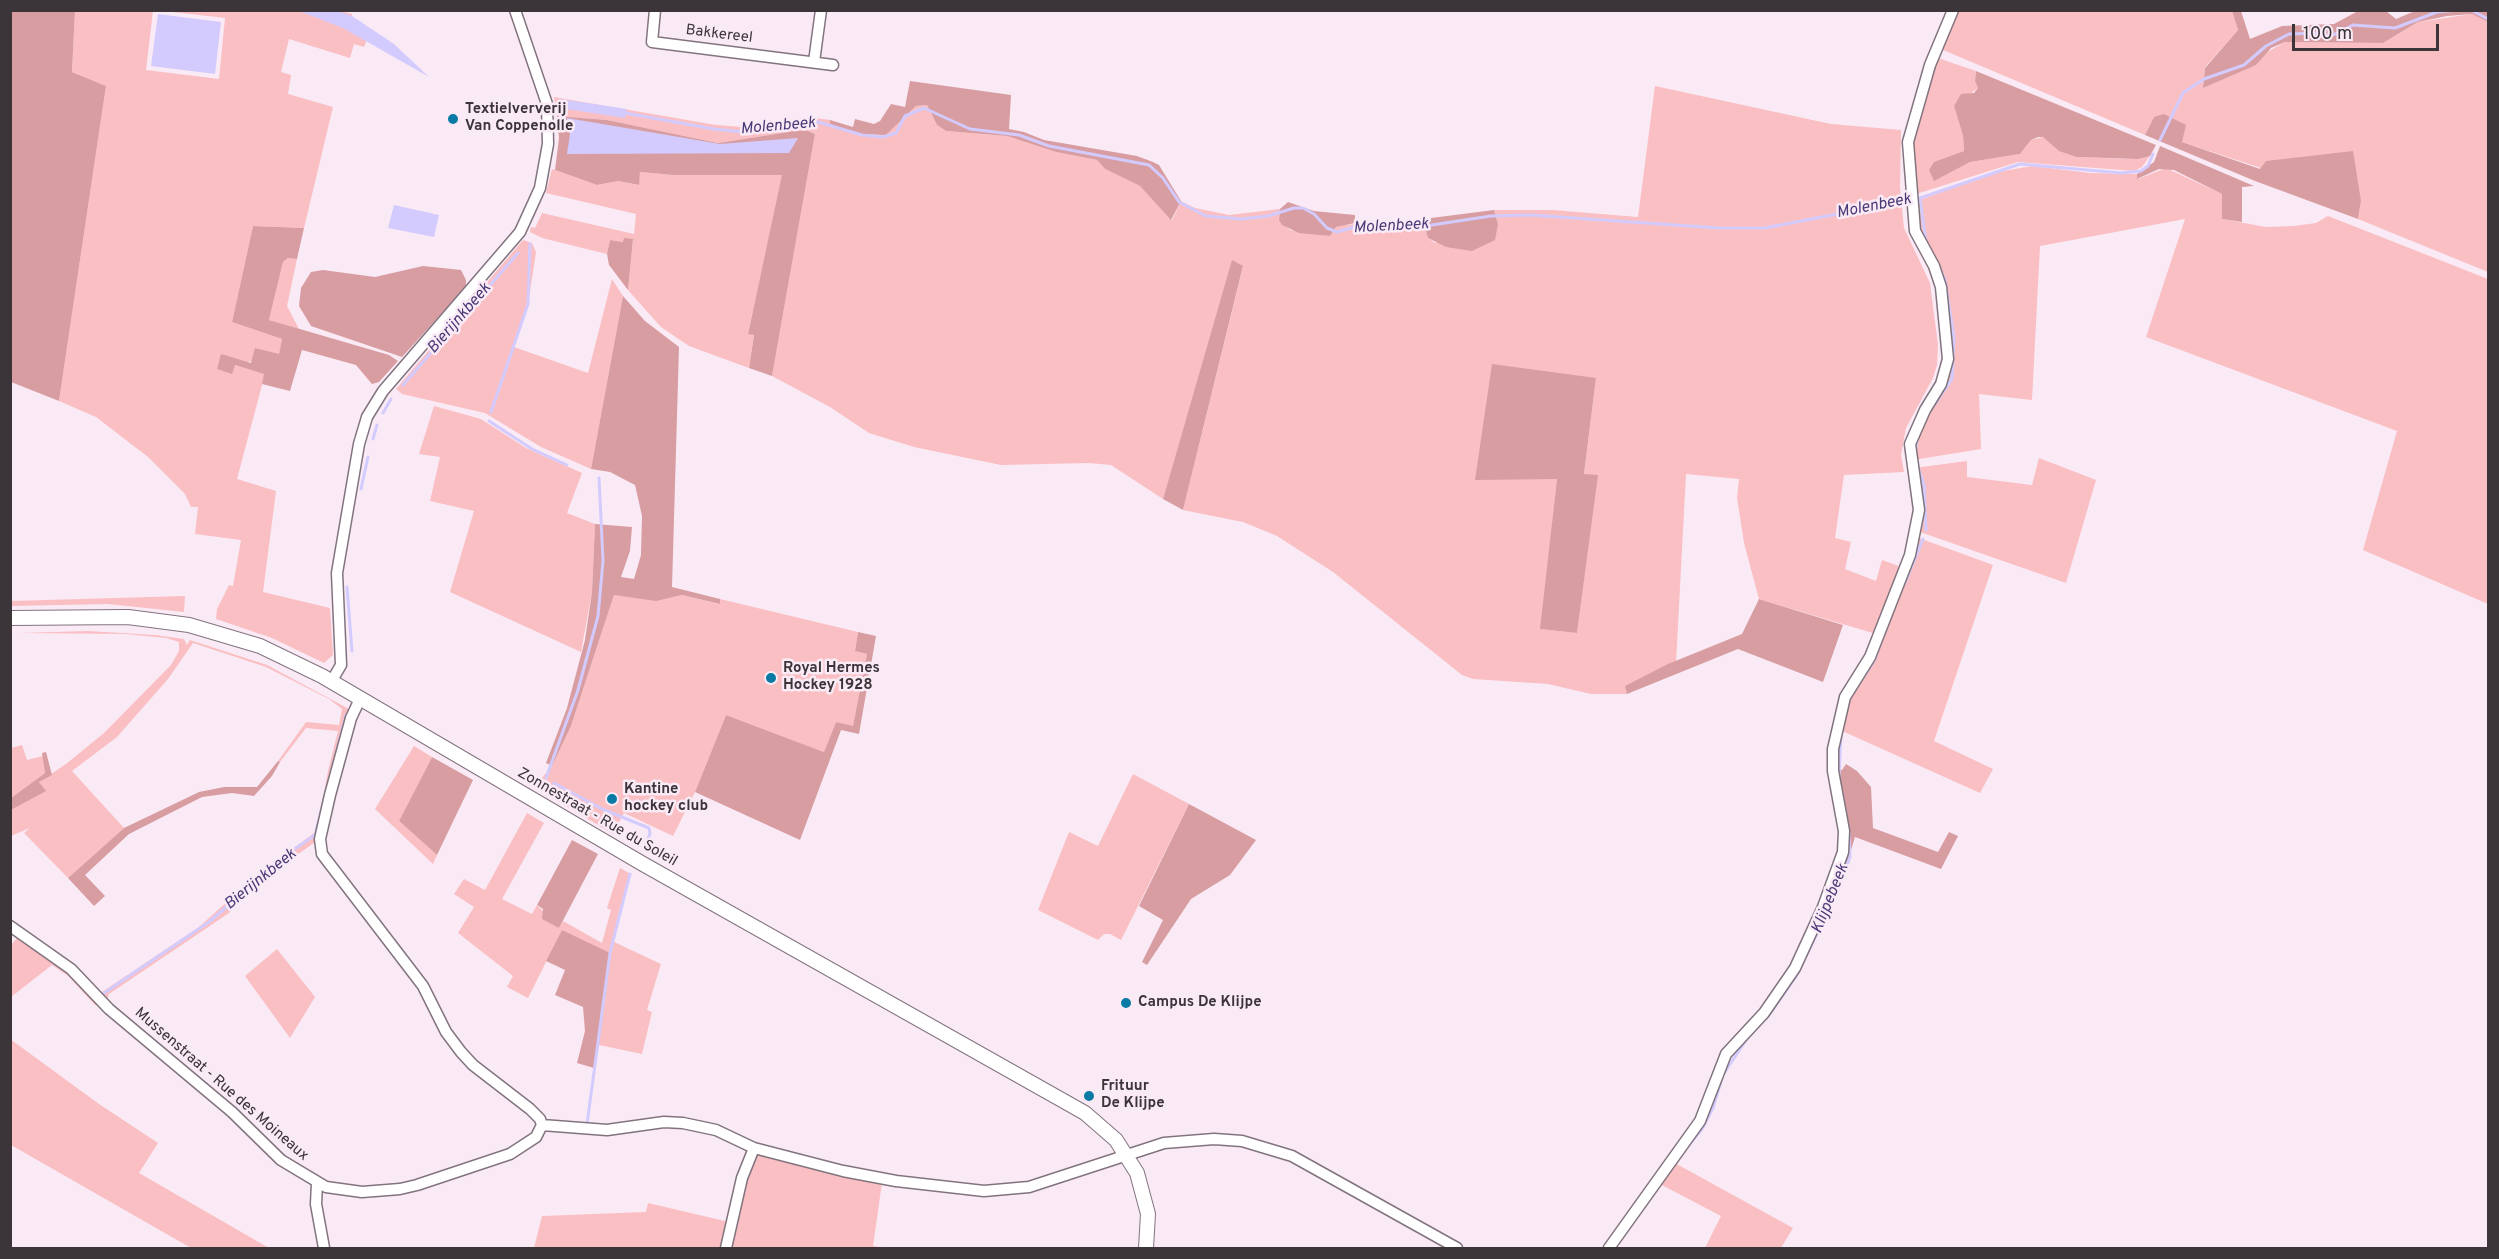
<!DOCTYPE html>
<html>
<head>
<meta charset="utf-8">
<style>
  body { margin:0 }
  #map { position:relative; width:2499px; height:1259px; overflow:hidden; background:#faeaf6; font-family:Overpass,sans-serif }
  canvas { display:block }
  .frame { position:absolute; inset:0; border:12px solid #3b3439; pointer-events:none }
  .scale { position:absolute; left:2292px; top:24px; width:147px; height:27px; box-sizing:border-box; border:3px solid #3b3439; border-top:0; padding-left:8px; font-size:18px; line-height:21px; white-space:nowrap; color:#3b3439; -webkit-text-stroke:4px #faeaf6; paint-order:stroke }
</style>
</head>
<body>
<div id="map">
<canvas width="2499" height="1259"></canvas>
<div class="frame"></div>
<div class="scale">100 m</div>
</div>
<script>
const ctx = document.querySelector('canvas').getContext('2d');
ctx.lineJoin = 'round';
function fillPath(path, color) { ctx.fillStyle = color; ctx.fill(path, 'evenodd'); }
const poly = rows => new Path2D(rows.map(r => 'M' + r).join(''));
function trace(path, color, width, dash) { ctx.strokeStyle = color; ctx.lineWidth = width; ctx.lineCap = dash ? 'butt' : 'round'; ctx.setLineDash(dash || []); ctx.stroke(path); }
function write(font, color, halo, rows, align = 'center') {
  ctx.font = font + ' Overpass,sans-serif'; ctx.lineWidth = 5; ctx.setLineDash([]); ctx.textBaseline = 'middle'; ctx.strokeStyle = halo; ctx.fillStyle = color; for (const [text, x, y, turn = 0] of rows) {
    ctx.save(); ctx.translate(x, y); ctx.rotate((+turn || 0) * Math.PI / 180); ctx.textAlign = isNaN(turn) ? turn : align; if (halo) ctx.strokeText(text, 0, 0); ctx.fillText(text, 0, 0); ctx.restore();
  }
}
fillPath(poly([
  [337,10,352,14,350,31,369,34,364,47,354,44,350,58,289,39,281,72,291,75,288,94,333,107,304,228,253,226,232,322,282,339,279,355,235,365,265,374,237,479,276,491,263,592,330,608,333,655,324,663,272,638,216,619,217,609,229,585,233,586,241,540,195,534,198,507,191,507,185,494,148,457,96,417,59,401,106,86,72,72,75,11,153,11,146,70,219,79,225,18,164,11],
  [1957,11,2232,11,2238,30,2205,67,2203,88,2285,42,2383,43,2418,22,2472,14,2488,22,2488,272,2358,219,2361,201,2182,142,2154,117,2145,135,1943,50,1941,48],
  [1938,58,1976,71,1975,81,1978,88,1954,106,1963,136,1964,151,1934,163,1952,170,1970,162,2020,154,2031,140,2043,137,2077,157,2127,159,2150,156,2142,167,2134,171,2018,162,1913,195,1911,143,1934,59],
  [1655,86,1831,124,1901,130,1900,187,1904,228,1930,283,1938,345,1937,365,1933,378,1906,428,1901,455,1904,472,1844,475,1835,538,1851,542,1845,569,1876,581,1882,560,1899,566,1876,634,1759,599,1744,543,1737,498,1739,479,1686,474,1676,663,1626,686,1627,694,1591,694,1548,684,1473,679,1462,675,1333,572,1277,536,1243,522,1183,510,1243,267,1233,261,1163,499,1111,465,1089,463,1001,465,914,447,869,433,830,407,772,376,815,134,808,131,795,131,718,143,607,120,557,116,554,97,716,125,742,127,809,117,830,120,830,124,845,130,875,136,886,135,916,106,927,105,937,125,946,131,1007,136,1056,152,1097,160,1105,169,1140,186,1172,220,1181,201,1195,208,1229,215,1280,209,1279,220,1290,230,1330,236,1336,227,1343,225,1431,218,1426,231,1428,238,1435,243,1498,224,1494,210,1553,210,1638,217],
  [1596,378,1584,475,1597,475,1577,633,1541,629,1557,479],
  [2032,166,2090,173,2137,174,2138,179,2166,168,2222,194,2222,219,2266,227,2294,226,2316,223,2328,216,2488,279,2488,604,2363,550,2397,431,2146,337,2185,219,2040,246,2032,400,1979,394,1981,449,1913,460,1913,440,1948,380,1951,364,1946,293,1919,237,1917,201,1992,173],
  [552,169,597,185,618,181,638,185,640,172,673,175,783,175,748,333,754,334,749,368,689,346,661,327,643,307,628,290,633,239,624,242,610,240,607,254,542,238,530,232,531,227,535,228,542,213,634,234,636,214,546,193],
  [523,240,532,243,536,252,528,305,514,347,588,373,612,279,623,296,591,469,541,447,485,413,402,394,396,389],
  [288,258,297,259,287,306,299,329,269,320,283,262],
  [434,406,481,419,526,448,582,473,567,513,595,524,592,592,581,652,450,592,474,511,430,501,440,457,419,454],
  [2039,458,2096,480,2066,583,1920,532,1921,512,1914,468,1967,461,1967,477,2032,485],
  [1919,538,1993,565,1934,741,1993,769,1980,793,1840,730,1843,714],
  [614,595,668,598,682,595,719,604,720,599,858,632,855,651,867,654,853,727,836,722,824,752,726,715,695,792,673,836,624,813,613,834,534,787,552,766,571,726],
  [185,596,184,612,108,604,11,606,11,601],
  [88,631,155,635,184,639,187,645,190,640,267,665,349,709,318,826,328,771,338,731,306,728,280,762,278,761,306,722,339,725,342,709,329,699,266,667,193,643,168,679,117,737,72,771,124,828,68,878,24,833,30,828,11,836,11,810,45,791,39,782,66,764,104,733,171,665,179,651,179,642,166,638,125,634,19,633],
  [22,745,27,760,43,756,45,773,11,798,11,748],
  [414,746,432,757,399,821,437,855,433,864,375,809],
  [1133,774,1189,804,1121,940,1110,934,1104,934,1098,940,1038,910,1069,832,1098,846],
  [527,813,544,823,502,899,532,914,537,905,559,928,563,921,602,943,611,910,607,908,620,868,629,873,612,941,661,964,647,1010,652,1012,642,1054,599,1045,607,974,562,930,528,998,507,987,513,976,458,933,474,907,454,894,464,879,485,890],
  [318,830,318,840,273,872,229,913,109,994,106,1002,99,994,199,927,252,879],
  [19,936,67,968,107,1010,95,1005,68,976,52,965,11,997,10,946],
  [277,949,315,997,290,1038,245,976],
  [10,1039,99,1104,158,1143,139,1173,269,1248,191,1248,11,1145],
  [760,1154,882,1183,873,1246,889,1248,729,1248,734,1221,754,1156],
  [1673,1162,1793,1228,1781,1248,1705,1248,1721,1216,1658,1183],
  [648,1203,729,1222,722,1248,534,1248,542,1216,646,1212]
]), '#fabfc3');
fillPath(poly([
  [10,11,75,11,72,72,106,86,59,401,11,382],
  [2232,11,2241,11,2250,39,2282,26,2334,24,2358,11,2386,11,2396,19,2415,11,2488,11,2488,22,2472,14,2447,16,2418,22,2383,43,2285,42,2271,48,2256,65,2203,88,2205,68,2238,30],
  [1976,71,2156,145,2150,156,2138,159,2077,157,2059,151,2043,137,2038,137,2031,140,2020,154,1970,162,1934,181,1929,170,1934,162,1964,151,1963,136,1954,106,1961,94,1974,93,1978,88,1975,81],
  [910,81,1011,95,1009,129,1024,132,1044,140,1137,156,1153,162,1159,165,1181,201,1171,220,1140,186,1105,169,1097,160,1056,152,1007,136,946,131,937,125,927,105,916,106,886,135,857,134,830,124,830,120,853,127,855,119,874,124,880,121,891,104,905,107],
  [2164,114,2186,125,2182,142,2260,169,2266,161,2353,151,2361,201,2358,219,2255,181,2145,135,2154,117],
  [557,116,607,120,718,143,795,131,808,131,815,134,772,376,749,368,754,335,748,334,782,175,673,175,640,172,639,185,618,181,597,185,555,170,559,138],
  [2160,146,2254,186,2242,187,2242,222,2222,219,2222,194,2174,170,2159,169,2137,179,2137,174,2154,162],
  [1288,202,1314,211,1355,215,1355,223,1336,227,1330,236,1299,233,1282,225,1279,220,1280,209],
  [1494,210,1498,224,1495,240,1472,251,1446,247,1428,238,1426,231,1431,218],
  [253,226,304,228,297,259,288,258,283,262,269,320,389,355,398,361,379,382,372,384,356,365,302,350,290,391,262,384,264,374,235,365,232,374,217,369,221,354,251,363,255,348,279,354,282,339,232,322],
  [624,238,633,239,628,290,609,265,607,254,610,240,623,242],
  [1232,260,1243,266,1183,510,1163,499],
  [423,266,461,270,466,280,466,287,402,357,311,326,299,306,301,288,311,272,323,270,375,277],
  [623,296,645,321,679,347,672,587,720,599,720,604,682,595,656,601,614,595,571,726,552,766,546,763,567,708,585,640,592,592,595,524,632,527,630,551,621,577,634,579,641,555,642,516,635,485,610,472,591,469],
  [1492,364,1596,378,1584,474,1598,475,1577,633,1540,629,1557,479,1475,480],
  [1759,599,1843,625,1823,682,1738,649,1627,694,1625,686,1668,664,1742,634],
  [858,632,876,636,859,734,841,730,800,840,695,792,726,715,824,752,836,722,853,726,867,654,855,651],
  [46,752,52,775,39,782,46,791,11,810,11,798,45,773,42,753],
  [432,757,473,780,437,855,399,821],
  [278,761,280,762,272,776,254,796,232,793,202,797,129,834,85,875,105,896,94,906,68,878,124,828,199,792,224,787,257,787],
  [1846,764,1857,771,1871,787,1873,828,1938,852,1949,832,1958,836,1941,869,1855,837,1837,896,1831,894,1846,857,1836,768,1842,770],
  [1189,804,1256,840,1230,875,1191,899,1147,965,1142,962,1163,920,1139,906],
  [572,840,598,854,559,928,542,919,543,909,537,905],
  [562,930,610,953,599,1045,594,1068,577,1063,585,1031,583,1007,555,995,565,970,546,961]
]), '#d89da1');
fillPath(poly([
  [299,11,337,11,352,16,394,44,429,77,343,28],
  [158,14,221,22,215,74,151,66],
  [560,99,627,109,625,118,560,108],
  [567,118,720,144,798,138,789,153,567,154,570,134],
  [394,205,439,215,434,237,388,228]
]), '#d3cbfe');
trace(poly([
  [2471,10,2488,19],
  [625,113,714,129,743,132,818,122,862,135,883,137,896,133,905,116,924,108,970,129,1019,135,1049,146,1149,165,1163,178,1179,202,1206,216,1241,219,1268,216,1294,208,1303,208,1314,214,1327,228,1337,232,1358,226,1412,228,1491,216,1530,215,1719,228,1765,228,1920,198,2020,164,2121,173,2141,171,2148,166,2153,154],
  [2160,140,2183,93,2204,79,2244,65,2266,46,2289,34,2319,33,2331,36,2353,25,2395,28,2437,12,2458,10],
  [1920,198,1926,242],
  [403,385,518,253],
  [1931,410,1952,379,1954,338,1945,280,1935,258],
  [491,412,528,304,530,244],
  [383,413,391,399],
  [489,421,532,449,567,465],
  [373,439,377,425],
  [1915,451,1918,437],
  [1918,467,1924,485,1926,530],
  [361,489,368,457],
  [1905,583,1923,539],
  [347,587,352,651],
  [1859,684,1874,661,1881,642],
  [1839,776,1841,735],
  [546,778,578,690,598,616,603,561,599,478],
  [554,783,602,809,649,828,650,834,645,845],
  [1841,788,1844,805],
  [104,993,209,922,293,850,315,835,346,715],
  [1767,1018,1795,978,1836,895,1850,857,1849,833],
  [1725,1072,1746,1040],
  [587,1124,610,953,630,874],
  [1688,1146,1702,1129,1713,1108,1722,1078]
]), '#d3cbfe', 3);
const minor = poly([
  [655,10,652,42,833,65],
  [814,62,821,10],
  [331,682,341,665,337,573,359,444,367,417,383,391,520,232,540,188,548,144,547,104,515,10],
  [360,699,351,718,330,795,320,839,322,854,423,986,446,1032,461,1052,473,1065,530,1109,540,1119,542,1125],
  [10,926,71,969,109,1009,232,1112,281,1160,326,1187,362,1192,400,1189,417,1185,510,1154,536,1137,542,1125],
  [542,1125,607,1130,664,1122,683,1123,716,1130,754,1148,843,1171,896,1181,984,1191,1029,1187,1164,1143,1214,1139,1242,1141,1292,1156,1457,1248],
  [317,1183,316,1204,324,1248],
  [726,1248,742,1178,754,1148],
  [1609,1248,1700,1121,1726,1054,1764,1013,1795,968,1823,907,1843,852,1844,831,1833,771,1833,749,1845,697,1870,657,1910,555,1919,510,1910,444,1925,410,1941,384,1948,359,1941,287,1934,266,1915,231,1908,142,1930,65,1953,10]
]);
const major = poly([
  [10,618,128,617,189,625,260,646,322,676,643,864,1085,1113,1116,1140,1137,1173,1148,1214,1146,1248]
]);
trace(minor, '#82747f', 13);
trace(major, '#82747f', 16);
trace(minor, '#fff', 10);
trace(major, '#fff', 14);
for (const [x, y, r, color] of [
  [453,119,6,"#097aa3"],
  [771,678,6,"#097aa3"],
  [612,799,6,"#097aa3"],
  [1126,1003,6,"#097aa3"],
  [1089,1096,6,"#097aa3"]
]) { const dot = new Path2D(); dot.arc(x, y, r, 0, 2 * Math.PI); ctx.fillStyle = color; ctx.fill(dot); trace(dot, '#faeaf6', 2); }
write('15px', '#3b3439', '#faeaf6', [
  ["Bakkereel",719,35,7],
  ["Zonnestraat - Rue du Soleil",597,818,30],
  ["Mussenstraat - Rue des Moineaux",221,1085,41]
]);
write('bold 15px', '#3b3439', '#faeaf6', [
  ["Textielververij",465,110],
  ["Van Coppenolle",465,127],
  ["Royal Hermes",783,669],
  ["Hockey 1928",783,686],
  ["Kantine",624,790],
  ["hockey club",624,807],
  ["Campus De Klijpe",1138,1003],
  ["Frituur",1101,1087],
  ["De Klijpe",1101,1104]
], 'left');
write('italic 16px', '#493a77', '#faeaf6', [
  ["Molenbeek",778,127,-5],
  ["Molenbeek",1874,207,-11],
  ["Molenbeek",1391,227,-3],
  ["Bierijnkbeek",460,319,-49],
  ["Bierijnkbeek",261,880,-39],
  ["Klijpebeek",1831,899,-68]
]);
</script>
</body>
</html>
